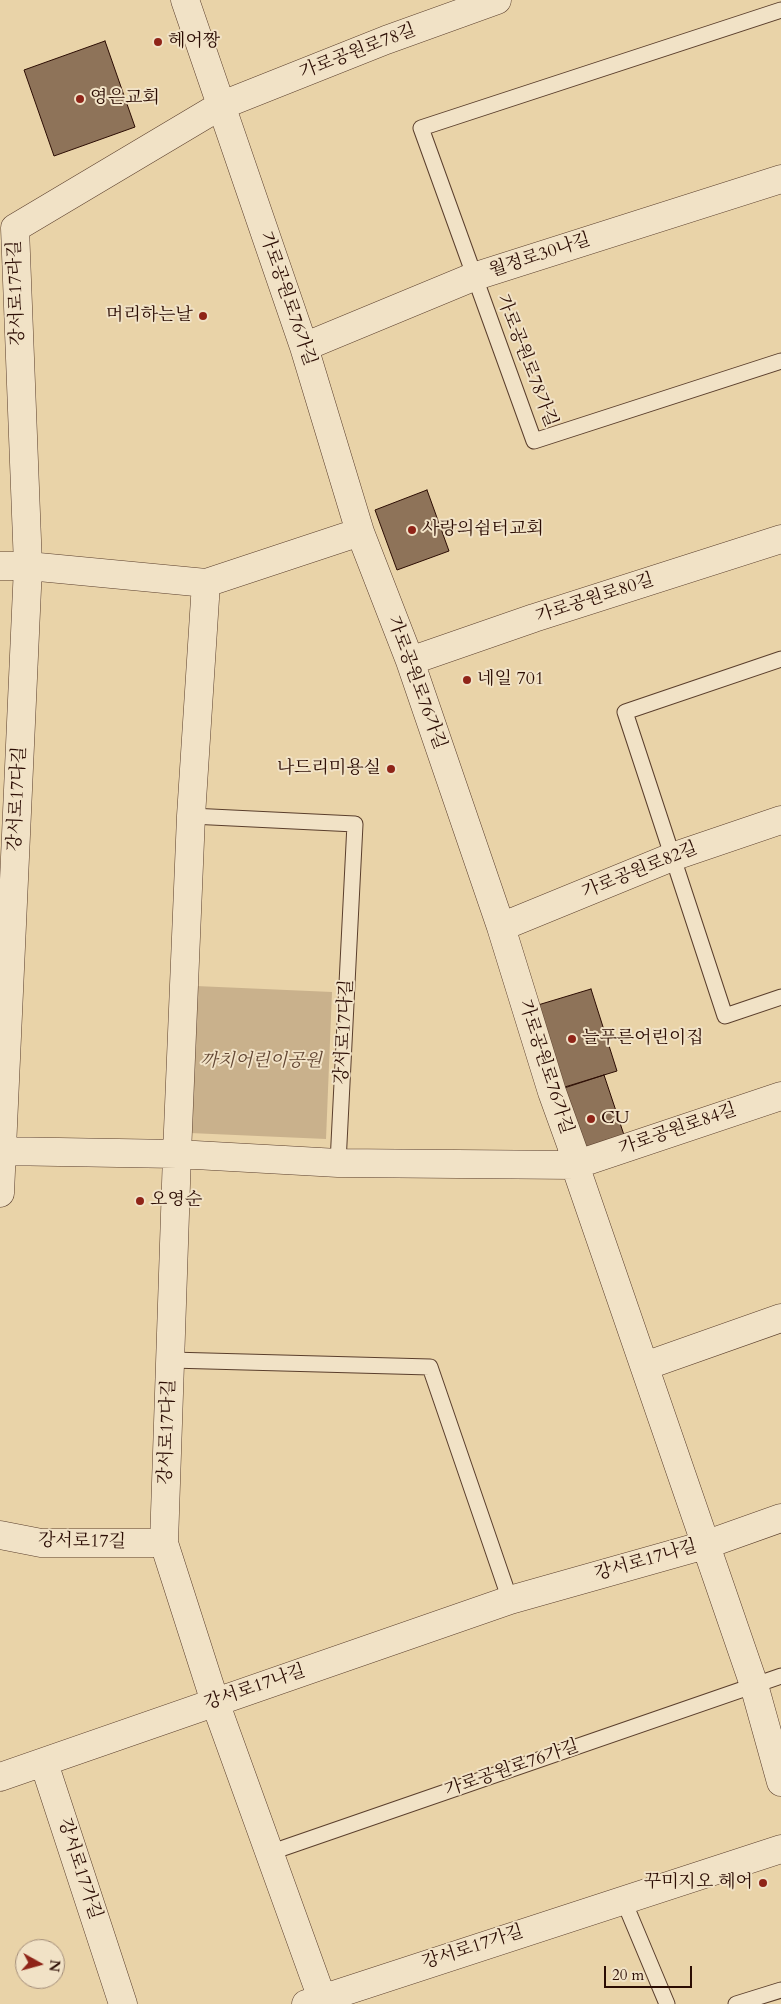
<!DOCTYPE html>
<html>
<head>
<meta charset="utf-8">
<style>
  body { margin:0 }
  #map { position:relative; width:781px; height:2004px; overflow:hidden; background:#e9d3a8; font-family:Cardo,serif }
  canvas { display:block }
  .north { position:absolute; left:15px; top:1939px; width:50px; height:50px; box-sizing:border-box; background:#f1e2c6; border:1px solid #a28c78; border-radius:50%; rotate:97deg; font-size:14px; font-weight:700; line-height:20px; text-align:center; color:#2b0c03 }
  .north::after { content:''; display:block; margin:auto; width:18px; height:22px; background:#8f2418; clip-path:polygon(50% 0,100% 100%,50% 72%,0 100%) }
  .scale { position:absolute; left:604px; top:1966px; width:88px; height:22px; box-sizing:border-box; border:2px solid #2b0c03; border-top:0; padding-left:6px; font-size:15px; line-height:18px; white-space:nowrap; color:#2b0c03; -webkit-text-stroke:4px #f1e2c6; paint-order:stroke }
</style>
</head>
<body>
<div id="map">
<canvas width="781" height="2004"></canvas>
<div class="north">N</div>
<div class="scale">20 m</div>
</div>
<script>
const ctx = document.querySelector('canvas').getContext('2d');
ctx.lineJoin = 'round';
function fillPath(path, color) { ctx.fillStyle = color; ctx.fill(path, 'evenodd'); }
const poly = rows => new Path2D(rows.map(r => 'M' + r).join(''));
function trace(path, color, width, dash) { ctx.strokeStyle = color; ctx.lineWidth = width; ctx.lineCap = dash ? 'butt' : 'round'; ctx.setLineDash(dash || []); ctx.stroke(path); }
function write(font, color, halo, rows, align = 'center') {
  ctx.font = font + ' Cardo,"Noto Serif KR",serif'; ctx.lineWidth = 4; ctx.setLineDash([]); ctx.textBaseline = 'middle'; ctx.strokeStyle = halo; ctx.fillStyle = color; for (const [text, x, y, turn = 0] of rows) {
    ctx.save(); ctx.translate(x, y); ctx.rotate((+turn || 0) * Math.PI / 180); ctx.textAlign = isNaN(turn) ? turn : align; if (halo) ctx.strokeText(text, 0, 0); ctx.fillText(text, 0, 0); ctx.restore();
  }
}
fillPath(poly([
  [196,986,332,992,326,1139,190,1133]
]), '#c9b18c');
const building = poly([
  [105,41,135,127,54,156,24,70,105,41],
  [427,490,449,551,397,570,375,510,427,490],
  [591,989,617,1071,555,1090,528,1008,591,989],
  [604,1075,628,1147,577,1164,555,1091,604,1075]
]);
fillPath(building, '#8e7359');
trace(building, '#2b0c03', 1);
const lane = poly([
  [781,10,421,128,534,441,781,361],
  [781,659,625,712,725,1016,781,997],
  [191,816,355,824,338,1163],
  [171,1360,430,1367,510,1600],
  [269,1853,781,1676],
  [623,1899,667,2004],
  [736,2004,781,1990]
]);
const street = poly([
  [185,0,304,347,360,532,410,661,501,927,552,1092,574,1153,575,1165,754,1685,781,1782],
  [304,347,473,277,781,179],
  [0,566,28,566,206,583,360,532],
  [206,583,191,816,177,1154,164,1543,215,1702,324,2004],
  [410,661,534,618,781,539],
  [501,927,672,857,781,820],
  [0,1151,177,1154,338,1163,575,1165,781,1096],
  [0,1193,28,566,15,228,220,106,386,40,497,0],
  [645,1366,781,1318],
  [0,1535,41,1543,164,1543],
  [44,1763,123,2004],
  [0,1777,510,1600,705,1545,781,1518],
  [306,2004,781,1849]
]);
trace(lane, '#5a3e2c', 17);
trace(street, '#5a3e2c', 29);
trace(lane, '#f1e2c6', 15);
trace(street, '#f1e2c6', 28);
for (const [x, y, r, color] of [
  [158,42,5,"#8f2418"],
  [80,99,5,"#8f2418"],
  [203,316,5,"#8f2418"],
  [412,530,5,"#8f2418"],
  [467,680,5,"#8f2418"],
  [391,769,5,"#8f2418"],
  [572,1039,5,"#8f2418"],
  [591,1119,5,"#8f2418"],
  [140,1201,5,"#8f2418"],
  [763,1883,5,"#8f2418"]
]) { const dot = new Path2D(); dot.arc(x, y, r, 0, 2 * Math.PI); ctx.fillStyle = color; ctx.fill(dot); trace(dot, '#f1e2c6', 2); }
write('18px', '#2b0c03', '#f1e2c6', [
  ["헤어짱",168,42],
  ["영은교회",90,99],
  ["머리하는날",193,316,"right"],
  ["사랑의쉼터교회",422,530],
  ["네일 701",477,680],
  ["나드리미용실",381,769,"right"],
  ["늘푸른어린이집",582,1039],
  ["CU",601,1119],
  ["오영순",150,1201],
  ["꾸미지오 헤어",753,1883,"right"]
], 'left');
write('18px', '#2b0c03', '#f1e2c6', [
  ["가로공원로78길",358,52,-21],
  ["월정로30나길",540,256,-18],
  ["강서로17라길",17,293,-92],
  ["가로공원로76가길",287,299,71],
  ["가로공원로78가길",526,361,69],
  ["가로공원로80길",595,599,-18],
  ["가로공원로76가길",416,683,70],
  ["강서로17다길",18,799,-87],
  ["가로공원로82길",640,871,-22],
  ["강서로17다길",345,1032,-87],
  ["가로공원로76가길",545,1067,72],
  ["가로공원로84길",678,1130,-19],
  ["강서로17다길",168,1432,-88],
  ["강서로17길",82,1542,1],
  ["강서로17나길",646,1561,-16],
  ["강서로17나길",255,1688,-19],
  ["가로공원로76가길",512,1769,-19],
  ["강서로17가길",79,1869,72],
  ["강서로17가길",473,1948,-18]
]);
write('italic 18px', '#624633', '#f1e2c6', [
  ["까치어린이공원",261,1062]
]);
</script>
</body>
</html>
